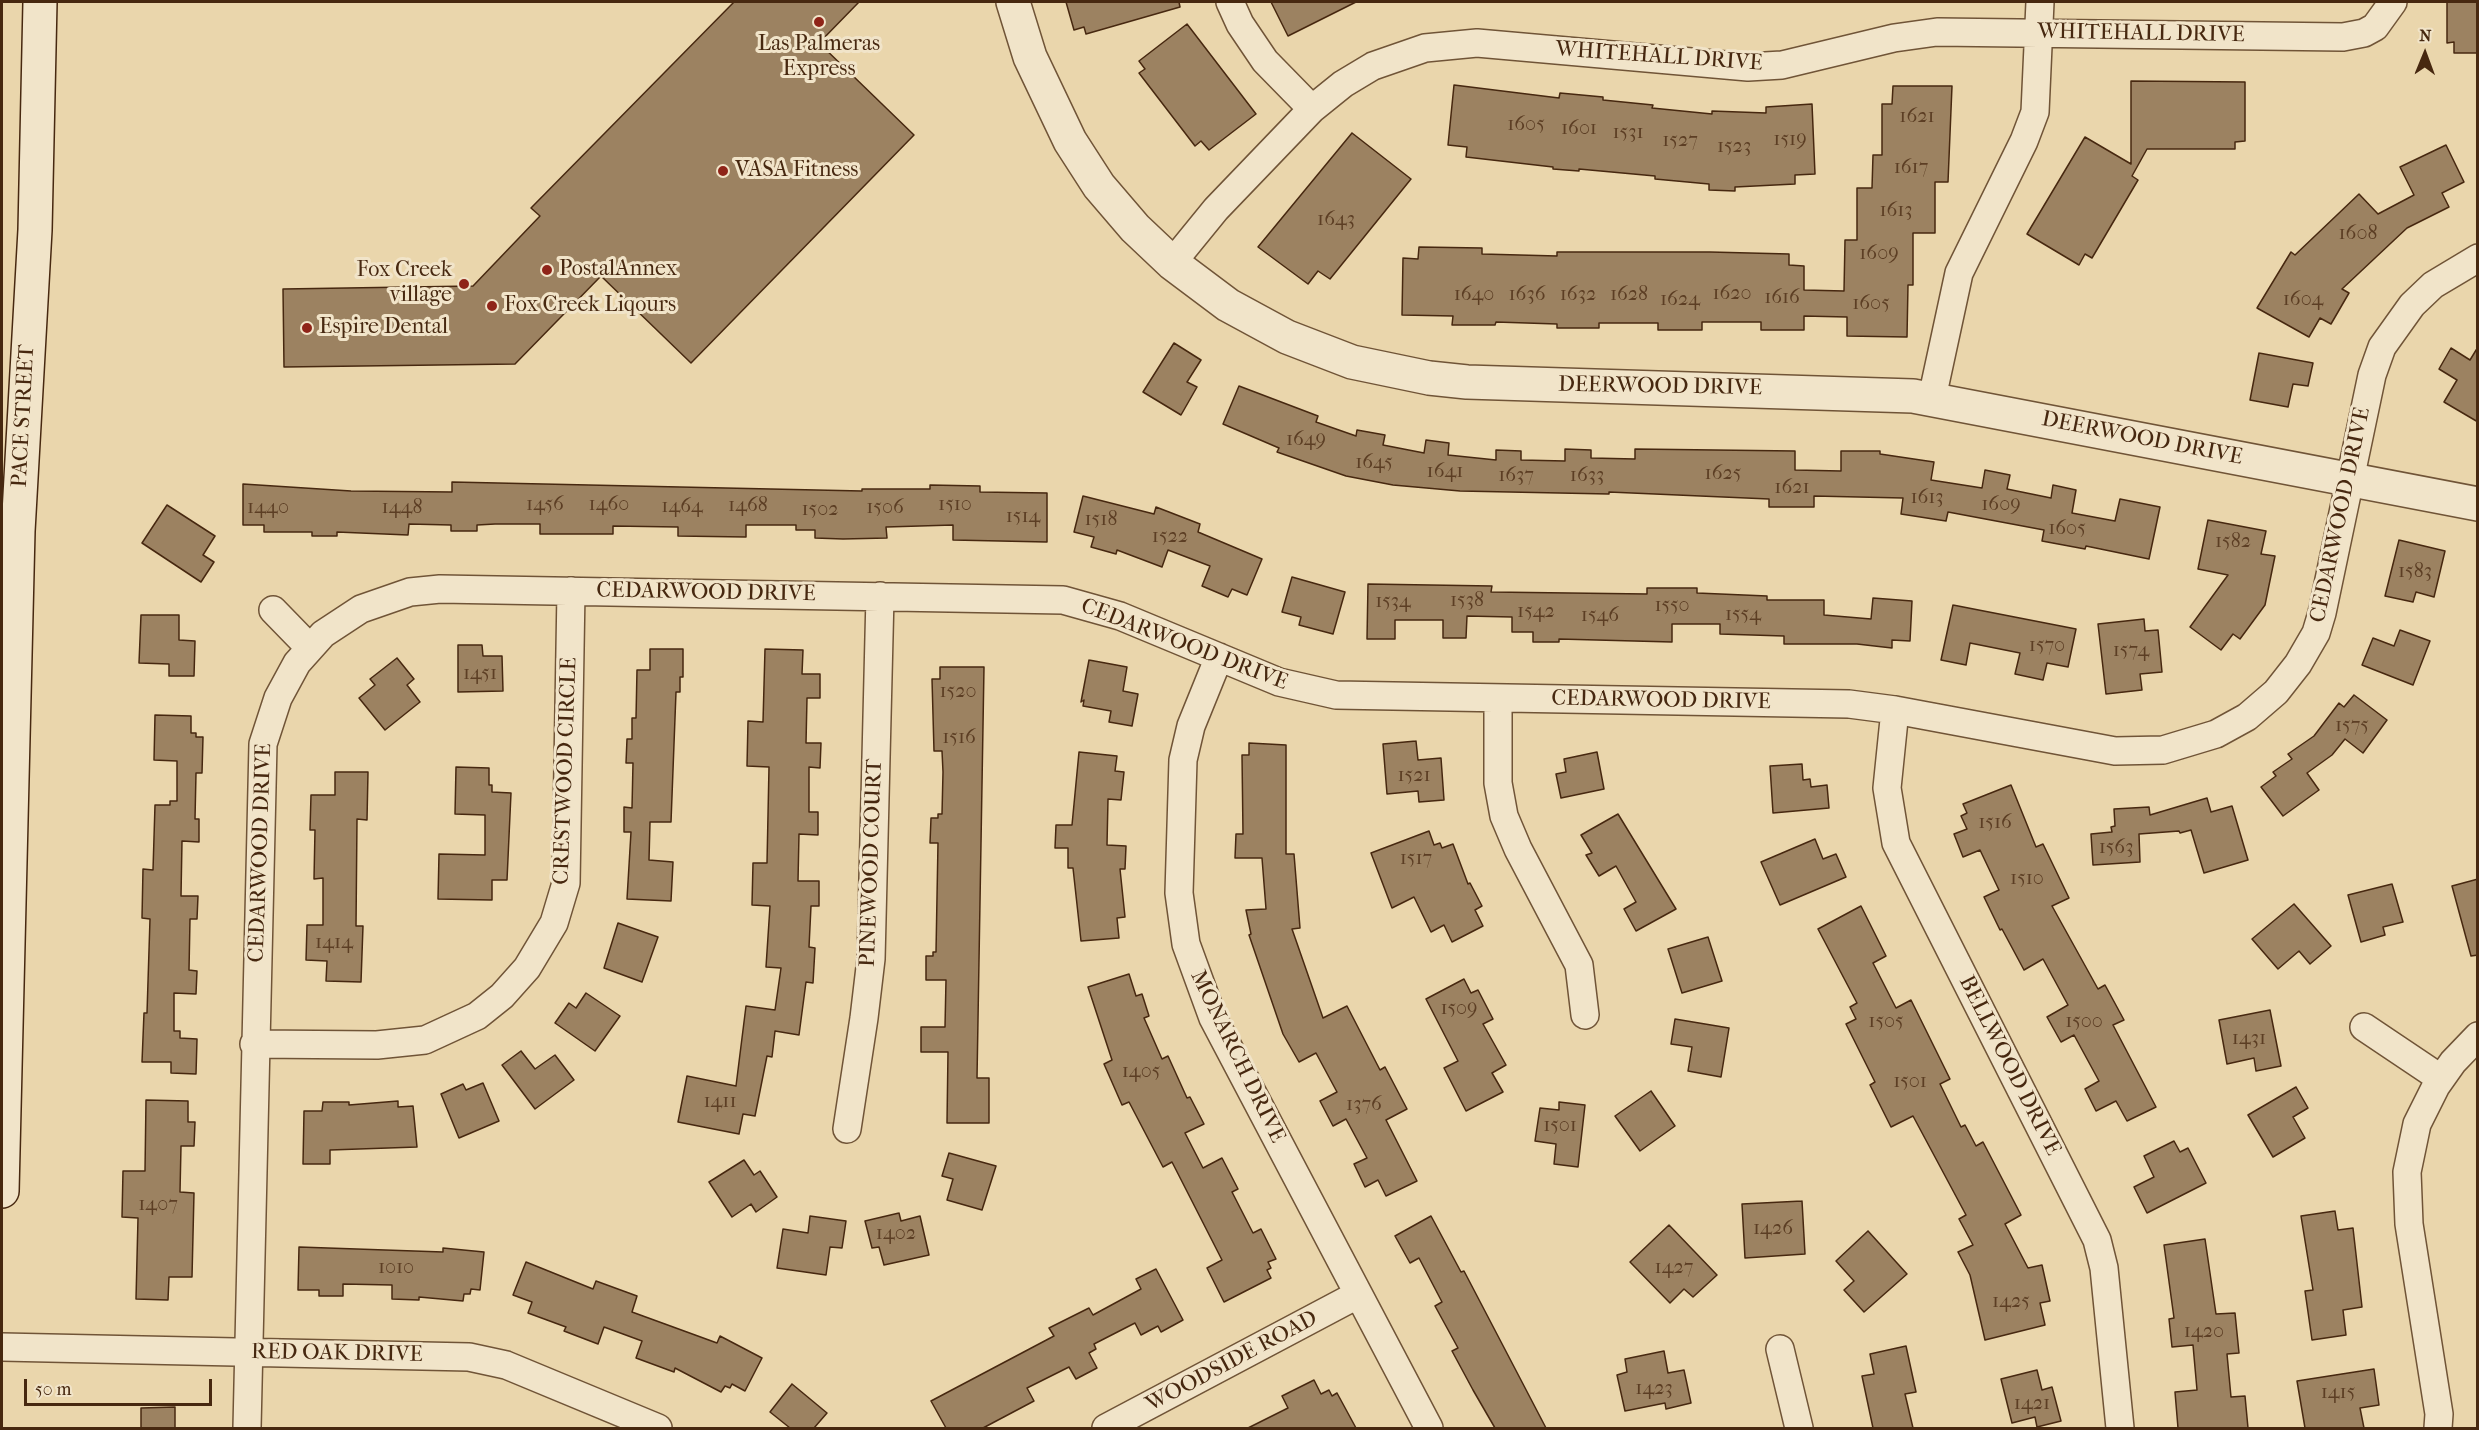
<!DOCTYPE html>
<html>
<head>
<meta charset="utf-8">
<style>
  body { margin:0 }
  #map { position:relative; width:2479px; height:1430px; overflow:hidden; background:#ead6ac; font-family:"IM FELL French Canon",serif }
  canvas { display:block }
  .frame { position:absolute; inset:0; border:3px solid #472810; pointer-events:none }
  .north { position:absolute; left:2395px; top:24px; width:60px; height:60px; -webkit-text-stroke:4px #f1e4c9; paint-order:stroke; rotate:1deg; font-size:16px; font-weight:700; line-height:24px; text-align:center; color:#472810 }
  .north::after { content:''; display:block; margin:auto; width:21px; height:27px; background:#472810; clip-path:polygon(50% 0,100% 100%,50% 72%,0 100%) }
  .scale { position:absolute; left:24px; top:1379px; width:188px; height:27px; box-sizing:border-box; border:3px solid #472810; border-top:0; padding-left:8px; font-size:18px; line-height:21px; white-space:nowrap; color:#472810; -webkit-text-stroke:4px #f1e4c9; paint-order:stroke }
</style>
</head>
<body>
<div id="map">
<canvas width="2479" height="1430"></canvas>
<div class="frame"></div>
<div class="north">N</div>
<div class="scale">50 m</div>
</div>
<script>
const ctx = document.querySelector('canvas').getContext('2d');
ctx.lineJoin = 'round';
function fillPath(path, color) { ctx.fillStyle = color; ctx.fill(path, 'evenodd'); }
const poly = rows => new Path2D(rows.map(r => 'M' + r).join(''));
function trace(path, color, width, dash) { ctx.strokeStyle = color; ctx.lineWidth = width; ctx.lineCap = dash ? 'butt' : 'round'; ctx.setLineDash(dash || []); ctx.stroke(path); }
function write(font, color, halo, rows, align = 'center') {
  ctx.font = font + ' "IM FELL French Canon",serif'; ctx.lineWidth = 6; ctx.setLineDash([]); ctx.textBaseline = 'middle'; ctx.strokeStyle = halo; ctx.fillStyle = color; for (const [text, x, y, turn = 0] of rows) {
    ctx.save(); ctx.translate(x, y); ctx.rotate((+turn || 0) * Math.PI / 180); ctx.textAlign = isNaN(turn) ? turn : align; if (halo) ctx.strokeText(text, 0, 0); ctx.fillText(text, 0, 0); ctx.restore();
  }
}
const building = poly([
  [734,2,859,2,819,43,914,135,691,363,601,276,515,364,284,367,283,289,473,286,540,216,531,208,734,2],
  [1066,2,1179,2,1180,7,1086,34,1084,27,1074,30,1066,2],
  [1271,2,1356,2,1288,36,1271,2],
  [2447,2,2478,2,2478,53,2454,53,2454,42,2447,43,2447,2],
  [1187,24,1256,114,1209,150,1201,141,1195,146,1139,73,1145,69,1139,61,1187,24],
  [2131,81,2245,82,2245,141,2235,142,2235,149,2147,149,2132,176,2138,180,2092,258,2085,254,2079,265,2027,234,2085,137,2131,164,2131,81],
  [1454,85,1559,98,1560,93,1603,97,1603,100,1653,105,1652,108,1712,114,1712,111,1766,113,1766,107,1812,104,1815,174,1795,175,1795,184,1735,187,1735,191,1709,190,1709,184,1655,179,1655,176,1579,169,1579,171,1553,169,1553,167,1466,157,1467,147,1448,145,1454,85],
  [1893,86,1952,86,1948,182,1935,182,1935,233,1913,233,1913,285,1908,285,1907,337,1847,336,1847,317,1804,316,1804,330,1761,330,1761,322,1702,322,1702,330,1658,330,1658,323,1599,323,1599,328,1557,328,1557,324,1496,322,1495,325,1452,325,1453,316,1402,315,1403,258,1418,259,1419,247,1482,248,1482,254,1557,256,1557,252,1710,252,1789,254,1789,265,1804,266,1804,290,1844,291,1845,240,1857,240,1857,188,1872,188,1873,155,1882,155,1882,104,1892,104,1893,86],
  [1352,133,1411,179,1330,279,1318,271,1308,284,1258,247,1352,133],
  [2446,145,2464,182,2442,193,2449,207,2407,228,2342,289,2349,293,2331,324,2320,318,2309,337,2257,308,2291,252,2295,255,2359,194,2378,214,2414,195,2400,167,2446,145],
  [1174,343,1201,360,1187,382,1197,387,1181,415,1143,392,1174,343],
  [2478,347,2478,422,2444,402,2457,380,2439,369,2451,348,2470,360,2478,347],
  [2259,353,2313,363,2308,386,2293,384,2288,407,2250,400,2259,353],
  [1239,386,1318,416,1316,422,1356,436,1357,430,1385,435,1383,445,1424,453,1426,440,1449,443,1448,455,1496,460,1496,450,1521,451,1521,460,1565,461,1565,449,1591,450,1591,458,1635,459,1635,449,1795,451,1795,470,1841,471,1841,451,1880,451,1880,454,1934,462,1931,480,1982,488,1985,470,2010,475,2007,489,2051,498,2053,485,2076,490,2072,513,2115,521,2120,499,2160,507,2149,559,2086,546,2085,549,2042,541,2044,530,1948,512,1946,521,1901,514,1903,498,1814,496,1814,507,1769,507,1769,499,1609,492,1609,494,1460,491,1393,485,1346,476,1277,452,1279,448,1223,424,1239,386],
  [452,482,862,491,862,489,930,489,930,485,980,486,980,492,1047,493,1047,542,953,540,953,525,886,527,887,538,843,539,815,538,815,530,796,530,796,525,746,525,746,537,678,536,678,527,613,526,613,534,540,534,540,524,495,524,477,525,477,531,451,531,451,525,409,524,408,535,337,532,337,536,312,536,312,532,264,532,264,525,243,525,243,484,351,491,452,492,452,482],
  [1083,496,1154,514,1156,507,1200,524,1198,532,1262,559,1247,595,1232,589,1228,597,1202,586,1210,566,1168,550,1162,567,1117,550,1116,554,1091,547,1094,537,1074,532,1083,496],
  [167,505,215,536,203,555,214,562,201,582,142,543,167,505],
  [2208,520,2266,531,2261,554,2275,556,2265,605,2240,639,2233,634,2221,650,2190,627,2228,575,2198,569,2208,520],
  [2399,540,2445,551,2434,597,2416,592,2413,602,2385,596,2399,540],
  [1292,577,1345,592,1333,634,1299,625,1301,617,1282,612,1292,577],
  [1368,584,1492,586,1491,592,1647,594,1647,588,1697,588,1697,593,1767,596,1767,600,1824,600,1824,615,1871,619,1873,598,1912,601,1910,641,1892,640,1892,648,1857,644,1784,644,1784,636,1720,634,1720,624,1672,624,1672,642,1559,639,1559,642,1533,642,1533,632,1512,632,1512,617,1467,616,1466,638,1443,638,1443,620,1395,620,1395,639,1367,639,1368,584],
  [1953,605,2076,629,2068,667,2047,663,2043,680,2015,674,2020,653,1970,643,1966,665,1941,660,1953,605],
  [141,615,179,615,179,640,195,641,194,676,169,676,169,664,139,663,141,615],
  [2144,619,2145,631,2158,630,2162,672,2140,674,2142,690,2106,694,2098,624,2144,619],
  [2400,630,2430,641,2413,685,2362,665,2373,638,2394,646,2400,630],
  [458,645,482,645,483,656,502,656,503,691,458,692,458,645],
  [650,649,683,649,683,677,680,677,680,692,676,692,671,822,650,822,649,860,673,862,671,901,627,899,631,832,624,832,624,807,632,808,633,763,626,763,627,739,632,739,632,718,636,718,637,670,650,670,650,649],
  [765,649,803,650,802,674,820,674,820,698,807,698,806,743,821,743,820,768,809,767,809,812,818,812,818,835,799,834,798,881,819,881,819,906,811,906,809,947,815,948,813,983,806,982,799,1035,775,1031,772,1057,767,1056,755,1116,743,1114,739,1134,678,1122,687,1076,736,1086,746,1006,775,1010,781,968,766,967,770,906,752,905,753,863,767,863,769,767,747,766,748,721,763,722,765,649],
  [397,658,414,679,407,685,420,702,385,730,359,698,375,685,370,679,397,658],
  [1089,660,1127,667,1123,691,1138,694,1132,726,1109,722,1111,711,1083,706,1084,700,1081,702,1089,660],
  [940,667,984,667,977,1078,989,1078,989,1123,947,1123,948,1052,921,1052,921,1027,945,1027,946,980,926,980,926,956,933,956,933,952,936,952,938,843,930,843,931,818,938,818,938,814,942,814,943,772,942,751,934,751,932,679,940,679,940,667],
  [2354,695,2387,720,2363,753,2345,739,2332,755,2307,773,2319,790,2283,816,2261,787,2276,776,2273,772,2292,759,2288,754,2314,736,2339,703,2344,707,2354,695],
  [155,715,191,716,191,733,196,733,196,737,203,737,202,773,196,773,195,819,199,819,199,842,182,841,181,896,198,896,197,919,190,919,189,970,197,971,196,994,174,993,174,1031,180,1031,180,1038,197,1039,196,1074,171,1073,171,1062,142,1062,144,1013,147,1013,150,919,142,918,143,869,153,870,155,805,170,805,170,801,177,801,177,761,154,760,155,715],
  [1416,741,1418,760,1441,758,1444,800,1419,802,1418,791,1387,794,1383,744,1416,741],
  [1249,743,1286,745,1286,854,1294,854,1300,928,1292,929,1323,1018,1347,1006,1380,1070,1385,1067,1407,1109,1386,1120,1417,1181,1386,1196,1378,1180,1365,1187,1354,1164,1367,1158,1346,1119,1333,1126,1320,1101,1337,1092,1316,1053,1299,1062,1283,1034,1249,935,1251,934,1246,910,1266,909,1262,858,1235,858,1236,834,1243,834,1242,755,1249,755,1249,743],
  [1079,752,1117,756,1115,771,1124,772,1121,800,1108,799,1107,845,1126,846,1125,869,1120,869,1125,917,1117,918,1119,938,1081,941,1073,868,1068,868,1068,848,1055,848,1056,825,1072,825,1079,752],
  [1597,752,1604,789,1561,798,1556,774,1566,772,1564,759,1597,752],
  [1802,764,1803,780,1810,779,1811,787,1827,785,1829,808,1773,813,1770,766,1802,764],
  [456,767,489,768,489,785,492,785,492,792,511,793,507,880,492,880,492,900,438,899,439,854,485,855,485,815,455,814,456,767],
  [335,772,368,772,367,820,357,819,356,926,363,926,361,982,326,981,327,961,306,960,307,925,323,925,323,878,314,879,315,830,310,830,311,795,335,795,335,772],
  [2011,785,2036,847,2043,844,2069,898,2052,906,2098,989,2105,985,2124,1020,2113,1025,2156,1107,2127,1121,2116,1101,2096,1111,2085,1089,2099,1081,2074,1035,2061,1042,2047,1017,2068,1005,2043,959,2024,970,2002,929,2000,930,1984,897,1999,890,1980,850,1963,857,1954,834,1967,829,1961,816,1967,813,1963,804,2011,785],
  [2207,798,2211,812,2232,806,2248,860,2204,873,2191,830,2180,833,2179,831,2139,834,2140,862,2093,865,2091,834,2112,832,2111,827,2115,826,2114,809,2149,807,2150,815,2207,798],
  [1618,814,1676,909,1636,931,1624,909,1636,902,1616,866,1599,876,1586,855,1592,853,1581,835,1618,814],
  [1429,831,1434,845,1440,843,1442,848,1453,844,1468,884,1470,883,1482,906,1475,910,1483,926,1452,942,1444,925,1431,932,1414,897,1392,908,1371,853,1429,831],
  [1815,839,1823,859,1836,854,1846,877,1780,905,1761,862,1815,839],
  [2478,879,2478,955,2471,956,2452,886,2478,879],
  [2392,884,2403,922,2383,927,2385,935,2361,942,2348,895,2392,884],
  [2294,904,2331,946,2310,964,2299,951,2278,969,2252,939,2294,904],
  [1861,906,1886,956,1873,963,1896,1008,1911,1000,1950,1079,1940,1084,1961,1127,1965,1125,1976,1146,1983,1142,2021,1215,2005,1224,2028,1268,2042,1265,2050,1301,2040,1303,2045,1325,1985,1340,1970,1275,1958,1252,1973,1245,1959,1219,1966,1215,1913,1116,1891,1127,1870,1085,1875,1082,1846,1024,1856,1019,1850,1007,1857,1003,1818,929,1861,906],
  [618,923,658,937,642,982,604,968,618,923],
  [1708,937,1722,981,1682,993,1668,949,1708,937],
  [1129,974,1136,996,1142,994,1149,1016,1144,1018,1162,1059,1168,1056,1187,1098,1190,1097,1204,1124,1185,1133,1203,1168,1222,1158,1238,1189,1232,1192,1253,1233,1261,1229,1276,1259,1268,1262,1271,1268,1267,1270,1271,1278,1224,1302,1207,1268,1222,1260,1172,1162,1163,1167,1129,1102,1122,1105,1104,1064,1112,1060,1088,987,1129,974],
  [1464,979,1471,993,1478,990,1493,1019,1483,1024,1506,1065,1492,1073,1503,1092,1466,1111,1444,1068,1458,1061,1426,999,1464,979],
  [586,993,620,1016,595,1051,555,1023,569,1003,576,1008,586,993],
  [2270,1010,2281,1066,2256,1071,2254,1058,2227,1064,2219,1020,2270,1010],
  [1675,1019,1729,1028,1721,1077,1688,1071,1692,1047,1671,1044,1675,1019],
  [521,1051,535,1069,555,1055,574,1080,535,1109,502,1065,521,1051],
  [483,1083,499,1121,459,1138,441,1094,463,1084,466,1090,483,1083],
  [2296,1087,2308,1108,2293,1117,2305,1138,2273,1157,2248,1115,2296,1087],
  [1651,1091,1675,1126,1640,1151,1615,1116,1651,1091],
  [146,1100,188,1101,188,1122,195,1122,194,1146,181,1146,180,1192,194,1193,192,1277,169,1277,168,1300,136,1299,138,1218,122,1217,123,1171,145,1171,146,1100],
  [398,1101,398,1107,413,1106,417,1147,330,1150,330,1164,303,1164,304,1111,322,1111,323,1102,349,1102,349,1105,398,1101],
  [1559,1102,1585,1105,1578,1167,1554,1164,1556,1144,1535,1141,1540,1108,1559,1110,1559,1102],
  [2174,1141,2180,1152,2188,1148,2206,1183,2147,1213,2134,1187,2154,1177,2144,1156,2174,1141],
  [949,1153,996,1166,982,1210,947,1200,953,1179,942,1176,949,1153],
  [744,1160,754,1175,760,1171,777,1197,756,1212,751,1204,732,1217,709,1182,744,1160],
  [1802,1201,1805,1254,1745,1258,1742,1204,1802,1201],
  [2335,1211,2338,1230,2353,1228,2362,1307,2343,1310,2346,1335,2312,1340,2305,1291,2313,1290,2301,1216,2335,1211],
  [899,1213,901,1221,920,1216,929,1255,884,1265,879,1247,872,1248,865,1221,899,1213],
  [810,1216,846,1221,842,1248,830,1247,826,1275,777,1268,783,1229,808,1233,810,1216],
  [1431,1216,1461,1272,1464,1271,1546,1428,1495,1428,1473,1390,1452,1351,1458,1348,1435,1306,1442,1302,1419,1258,1410,1263,1395,1236,1431,1216],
  [1669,1225,1717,1275,1693,1297,1684,1289,1670,1303,1630,1262,1669,1225],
  [1868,1231,1907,1274,1864,1312,1844,1290,1854,1281,1836,1261,1868,1231],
  [2205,1239,2216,1314,2235,1313,2239,1353,2227,1354,2231,1397,2245,1396,2248,1428,2178,1428,2175,1392,2197,1390,2193,1345,2172,1347,2169,1319,2174,1318,2164,1245,2205,1239],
  [299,1247,443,1252,443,1248,484,1252,480,1290,471,1289,470,1294,464,1294,463,1301,419,1297,419,1300,392,1299,392,1285,343,1284,343,1296,319,1296,319,1290,298,1290,299,1247],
  [526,1262,593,1289,596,1281,637,1296,632,1312,717,1343,720,1336,762,1358,745,1391,732,1384,730,1388,725,1386,721,1392,675,1368,674,1372,636,1358,642,1341,604,1327,598,1344,564,1331,566,1327,528,1313,532,1302,513,1295,526,1262],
  [1156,1269,1183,1320,1161,1332,1158,1326,1141,1335,1135,1323,1094,1344,1096,1349,1089,1353,1097,1368,1076,1379,1069,1367,1027,1388,1034,1401,983,1428,946,1428,931,1401,1054,1336,1049,1328,1089,1308,1093,1315,1141,1289,1136,1279,1156,1269],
  [1906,1346,1916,1392,1905,1394,1913,1428,1873,1428,1862,1376,1874,1374,1870,1354,1906,1346],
  [1664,1351,1668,1373,1684,1370,1691,1403,1666,1409,1665,1403,1625,1411,1617,1375,1627,1372,1625,1359,1664,1351],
  [2374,1369,2379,1405,2360,1408,2364,1428,2305,1428,2297,1381,2374,1369],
  [2037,1370,2042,1390,2052,1387,2061,1421,2037,1427,2035,1417,2012,1423,2001,1379,2037,1370],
  [1314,1380,1321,1394,1329,1390,1332,1396,1337,1393,1356,1428,1248,1428,1288,1408,1282,1396,1314,1380],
  [792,1384,827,1413,814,1428,790,1428,770,1412,792,1384],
  [175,1407,175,1428,141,1428,141,1408,175,1407]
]);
fillPath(building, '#9c8261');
trace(building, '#472810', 1.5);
const minor = poly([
  [1230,2,1240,24,1265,61,1312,109],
  [1172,263,1216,209,1312,109,1343,84,1373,66,1425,48,1477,43,1748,67,1782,65,1894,38,1937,32,2343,37,2364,33,2375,27,2393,2],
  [1932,398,1959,273,2024,141,2035,112,2040,2],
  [273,610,309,647],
  [1219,657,1191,726,1183,760,1179,893,1186,944,1213,1018,1429,1428],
  [1498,698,1498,783,1504,816,1518,849,1579,965,1585,1015],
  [1895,710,1887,788,1896,843,2097,1240,2104,1268,2120,1428],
  [2364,1027,2440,1078],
  [254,1044,377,1045,425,1040,477,1016,502,996,527,968,554,923,566,883,571,591],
  [847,1129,864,1018,871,959,880,596],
  [2,1347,469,1357,506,1365,658,1428],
  [1780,1349,1799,1428],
  [247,1428,263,744,278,698,297,663,323,634,361,609,410,592,440,589,1063,600,1120,616,1279,682,1336,695,1849,704,1895,710,2115,751,2163,750,2216,734,2247,717,2276,692,2298,664,2316,633,2322,613,2372,375,2382,347,2412,305,2433,285,2478,258],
  [1106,1428,1357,1295],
  [2438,1428,2439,1414,2409,1224,2407,1172,2417,1124,2436,1086,2453,1062,2478,1036]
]);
const tertiary = poly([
  [1013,2,1030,57,1070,141,1099,186,1135,228,1172,263,1228,305,1287,337,1352,362,1429,378,1467,382,1913,396,2478,504]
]);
const secondary = poly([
  [2,1191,18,531,35,230,40,2]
]);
trace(minor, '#705437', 30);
trace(tertiary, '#705437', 36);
trace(secondary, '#472810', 36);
trace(minor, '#f1e4c9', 27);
trace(tertiary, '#f1e4c9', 33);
trace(secondary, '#f1e4c9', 33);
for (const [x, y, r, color] of [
  [819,22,6,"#8f2418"],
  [723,171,6,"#8f2418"],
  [547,270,6,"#8f2418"],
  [464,284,6,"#8f2418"],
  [492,306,6,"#8f2418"],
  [307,328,6,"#8f2418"]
]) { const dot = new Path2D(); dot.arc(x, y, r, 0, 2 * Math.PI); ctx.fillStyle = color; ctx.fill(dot); trace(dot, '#f1e4c9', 2); }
write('20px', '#5c3e24', null, [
  ["1621",1917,117],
  ["1605",1526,125],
  ["1601",1579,129],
  ["1531",1628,133],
  ["1519",1790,140],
  ["1527",1680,141],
  ["1523",1734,147],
  ["1617",1911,168],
  ["1613",1896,211],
  ["1643",1336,220],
  ["1608",2358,234],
  ["1609",1879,254],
  ["1620",1732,294],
  ["1640",1474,295],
  ["1636",1527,295],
  ["1632",1578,295],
  ["1628",1629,295],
  ["1616",1782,298],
  ["1624",1680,300],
  ["1604",2303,300],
  ["1605",1871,304],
  ["1649",1306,440],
  ["1645",1374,463],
  ["1641",1445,472],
  ["1625",1723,474],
  ["1637",1516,476],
  ["1633",1587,476],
  ["1621",1792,488],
  ["1613",1927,498],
  ["1456",545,505],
  ["1460",609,505],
  ["1510",955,505],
  ["1609",2001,505],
  ["1468",748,506],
  ["1464",682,507],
  ["1440",268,508],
  ["1448",402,508],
  ["1506",885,508],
  ["1502",820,510],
  ["1514",1023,517],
  ["1518",1101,520],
  ["1605",2067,529],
  ["1522",1170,537],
  ["1582",2233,542],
  ["1583",2415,572],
  ["1538",1467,601],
  ["1534",1393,602],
  ["1550",1672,606],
  ["1542",1536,612],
  ["1554",1743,615],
  ["1546",1600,616],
  ["1570",2047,646],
  ["1574",2131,651],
  ["1451",480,674],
  ["1520",958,692],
  ["1575",2352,726],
  ["1516",959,738],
  ["1521",1414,776],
  ["1516",1995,823],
  ["1563",2116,848],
  ["1517",1416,859],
  ["1510",2027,879],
  ["1414",334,943],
  ["1509",1459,1009],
  ["1505",1886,1022],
  ["1500",2084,1022],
  ["1431",2249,1039],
  ["1405",1141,1072],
  ["1501",1910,1082],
  ["1411",720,1102],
  ["1376",1364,1105],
  ["1501",1560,1126],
  ["1407",158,1205],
  ["1426",1773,1229],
  ["1402",896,1234],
  ["1010",396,1268],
  ["1427",1674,1268],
  ["1425",2011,1302],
  ["1420",2204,1332],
  ["1423",1654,1389],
  ["1415",2338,1393],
  ["1421",2032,1404]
]);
write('22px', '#472810', '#f1e4c9', [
  ["WHITEHALL DRIVE",2141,34,1],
  ["WHITEHALL DRIVE",1659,57,4],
  ["DEERWOOD DRIVE",1660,387,1],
  ["PACE STREET",24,416,-87],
  ["DEERWOOD DRIVE",2142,439,11],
  ["CEDARWOOD DRIVE",2341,515,-78],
  ["CEDARWOOD DRIVE",706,593,1],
  ["CEDARWOOD DRIVE",1184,645,21],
  ["CEDARWOOD DRIVE",1661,701,1],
  ["CRESTWOOD CIRCLE",566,771,-88],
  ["CEDARWOOD DRIVE",261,853,-88],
  ["PINEWOOD COURT",872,863,-88],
  ["MONARCH DRIVE",1237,1057,64],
  ["BELLWOOD DRIVE",2009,1066,63],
  ["RED OAK DRIVE",337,1354,1],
  ["WOODSIDE ROAD",1232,1362,-28]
]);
write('22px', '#472810', '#f1e4c9', [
  ["Las Palmeras",819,45,"center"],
  ["Express",819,70,"center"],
  ["VASA Fitness",735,171],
  ["PostalAnnex",559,270],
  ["Fox Creek",452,271,"right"],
  ["village",452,296,"right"],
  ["Fox Creek Liqours",504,306],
  ["Espire Dental",319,328]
], 'left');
</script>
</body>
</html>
